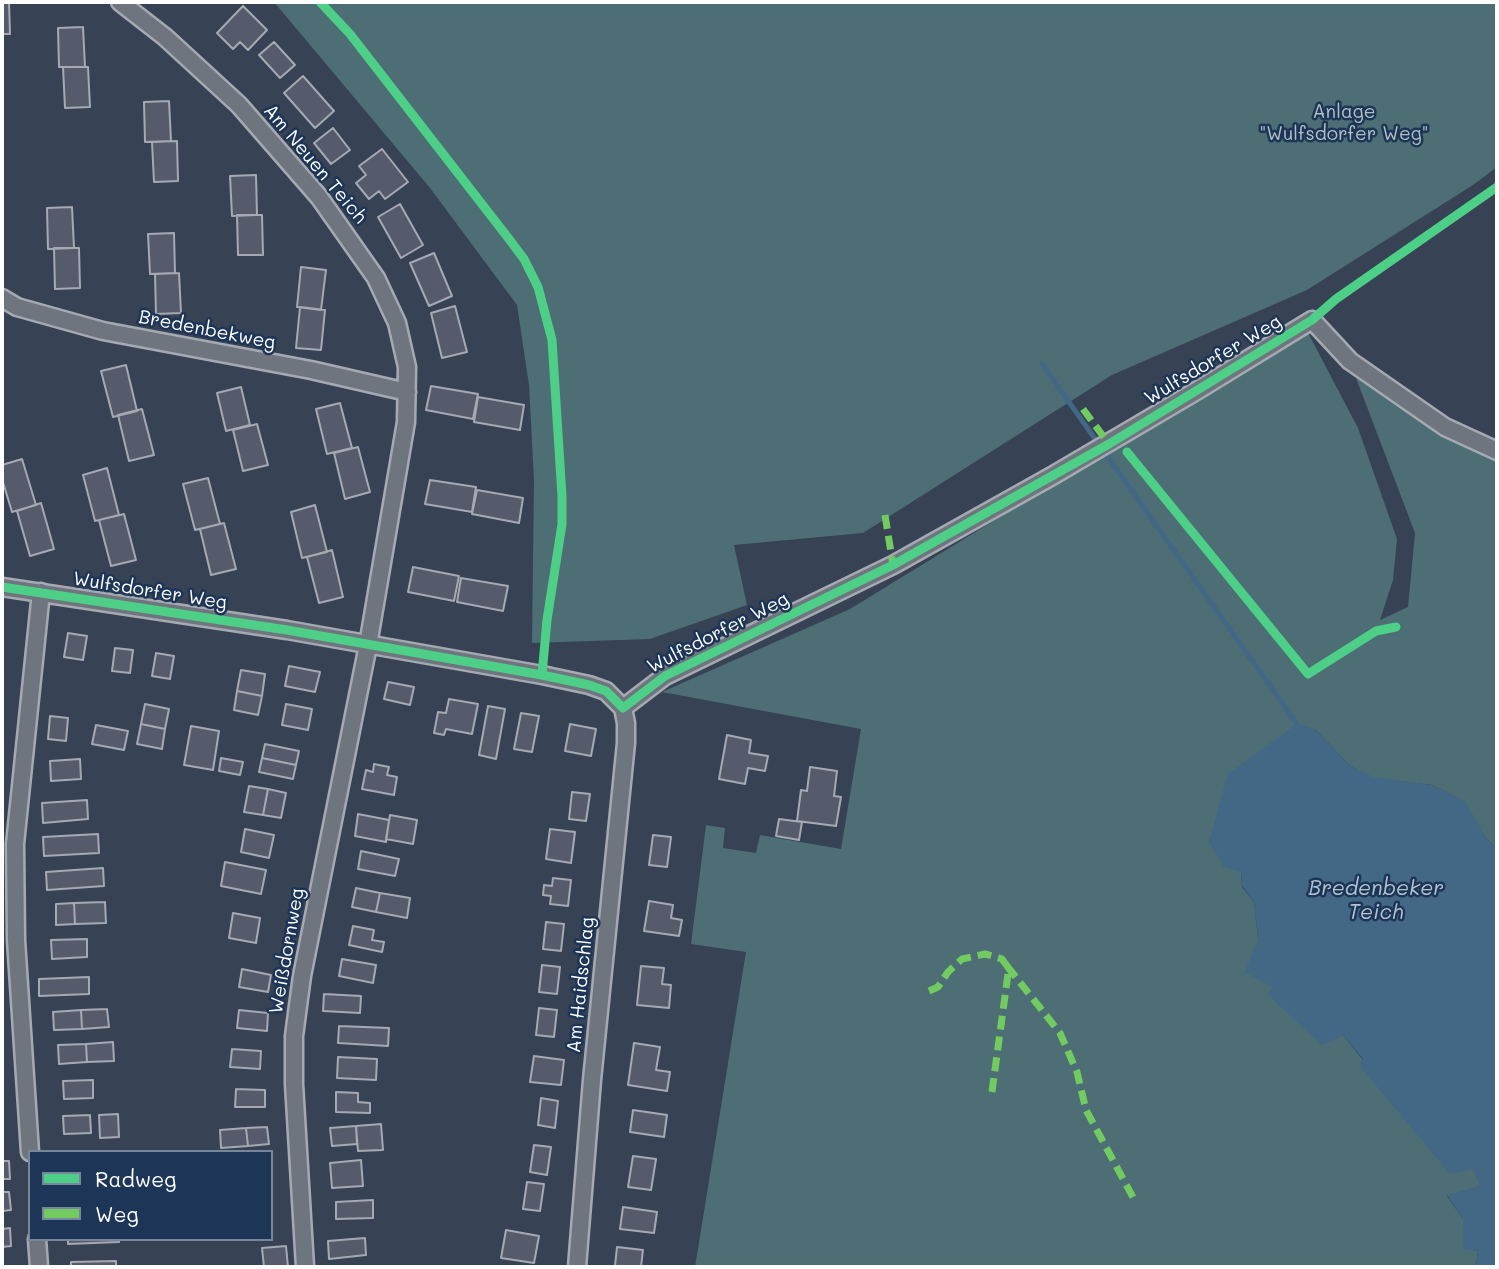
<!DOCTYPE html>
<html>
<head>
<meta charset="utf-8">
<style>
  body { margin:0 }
  #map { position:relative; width:1499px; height:1269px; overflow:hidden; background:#374254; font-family:Mali,sans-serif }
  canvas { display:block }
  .frame { position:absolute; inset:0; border:4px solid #fff; pointer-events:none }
  .legend { position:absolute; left:28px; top:1150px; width:245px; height:91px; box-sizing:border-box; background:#1d3557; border:2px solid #77869a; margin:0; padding:9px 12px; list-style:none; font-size:21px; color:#fff }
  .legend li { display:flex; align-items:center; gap:14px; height:35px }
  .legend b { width:35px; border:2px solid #77869a }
</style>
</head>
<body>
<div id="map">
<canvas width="1499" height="1269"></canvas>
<div class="frame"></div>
<ul class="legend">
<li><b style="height:9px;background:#4dcf88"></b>Radweg</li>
<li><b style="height:9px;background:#71cb61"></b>Weg</li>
</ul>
</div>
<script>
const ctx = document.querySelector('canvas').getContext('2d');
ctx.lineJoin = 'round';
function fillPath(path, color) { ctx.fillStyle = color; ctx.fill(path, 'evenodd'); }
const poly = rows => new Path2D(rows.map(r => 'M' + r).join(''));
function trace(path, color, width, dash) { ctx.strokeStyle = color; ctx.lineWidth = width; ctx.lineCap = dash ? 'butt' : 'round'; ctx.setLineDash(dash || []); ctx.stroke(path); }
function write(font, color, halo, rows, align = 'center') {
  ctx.font = font + ' Mali,sans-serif'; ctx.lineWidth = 5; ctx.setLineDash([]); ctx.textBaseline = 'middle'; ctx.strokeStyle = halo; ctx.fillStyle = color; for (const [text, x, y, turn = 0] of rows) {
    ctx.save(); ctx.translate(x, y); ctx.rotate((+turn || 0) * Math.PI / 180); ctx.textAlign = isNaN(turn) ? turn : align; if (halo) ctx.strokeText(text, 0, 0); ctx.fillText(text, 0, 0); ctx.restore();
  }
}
fillPath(poly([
  [274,2,1497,2,1497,167,1473,185,1307,290,1112,375,863,533,734,545,747,605,650,639,532,643,534,480,529,385,517,305,430,188],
  [1306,329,1358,428,1397,539,1393,580,1380,620,1408,607,1415,533,1356,378,1497,454,1497,849,1485,837,1464,801,1432,785,1373,778,1349,765,1315,729,1220,810,1209,842,1241,872,1242,887,1254,902,1258,939,1274,989,1268,994,1343,1035,1363,1060,1473,1168,1481,1186,1447,1196,1463,1219,1463,1248,1478,1251,1476,1267,695,1267,746,952,691,944,706,825,725,828,723,848,756,853,760,835,841,849,861,729,662,692,850,609]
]), '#4c6e74');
fillPath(poly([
  [1297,724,1315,729,1349,765,1373,777,1432,785,1465,801,1485,837,1497,849,1497,1267,1476,1267,1478,1251,1463,1249,1463,1219,1447,1195,1480,1186,1473,1169,1450,1174,1359,1065,1363,1059,1343,1035,1322,1045,1267,994,1273,988,1245,972,1258,939,1254,902,1242,886,1241,872,1224,867,1209,842,1228,774]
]), '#426886');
trace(poly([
  [1042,364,1297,724]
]), '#426886', 5);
const building = poly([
  [2,2,9,2,10,34,2,34,2,2],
  [243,6,267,30,248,50,240,42,233,49,217,33,243,6],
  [83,27,85,67,59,67,58,28,83,27],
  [274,42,295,65,280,78,259,55,274,42],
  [63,67,88,67,90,107,65,108,63,67],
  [303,76,334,111,315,128,284,93,303,76],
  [169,101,171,141,145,142,144,102,169,101],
  [333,128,350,150,331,164,314,143,333,128],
  [177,141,178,181,154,182,152,142,177,141],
  [382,149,408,182,385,199,379,191,369,199,356,183,366,175,359,166,382,149],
  [256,175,257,215,232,216,230,176,256,175],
  [400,204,423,245,401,258,378,217,400,204],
  [72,207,74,248,48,249,47,208,72,207],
  [237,215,262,215,263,255,238,255,237,215],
  [174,233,175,273,150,274,148,234,174,233],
  [54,248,79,248,80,288,55,289,54,248],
  [434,253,452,296,429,306,410,263,434,253],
  [301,267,326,270,321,310,297,307,301,267],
  [179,273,181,313,156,314,155,274,179,273],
  [455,306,467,352,442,358,431,313,455,306],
  [300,307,325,310,321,350,296,348,300,307],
  [126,365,137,411,113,417,101,371,126,365],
  [431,386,478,394,473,419,426,410,431,386],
  [241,387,250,425,226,431,217,393,241,387],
  [478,397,524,405,520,430,474,422,478,397],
  [340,403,352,448,327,454,316,409,340,403],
  [142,409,154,455,129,461,118,415,142,409],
  [257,424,268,465,243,471,233,430,257,424],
  [358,447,370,492,345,499,334,453,358,447],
  [22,459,36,505,12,512,2,479,2,465,22,459],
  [107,468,119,515,95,521,83,475,107,468],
  [208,478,220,524,195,530,183,484,208,478],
  [430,480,476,487,472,512,425,504,430,480],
  [477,490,523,498,519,523,472,514,477,490],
  [41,503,54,549,30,556,17,511,41,503],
  [315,505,327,552,302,558,291,512,315,505],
  [124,514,136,560,111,566,99,520,124,514],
  [224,523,236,569,211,575,200,529,224,523],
  [332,550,343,597,319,603,307,557,332,550],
  [413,567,459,576,454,601,408,592,413,567],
  [461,578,508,586,503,611,457,602,461,578],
  [68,633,87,636,83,660,64,657,68,633],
  [115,648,133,650,130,673,112,671,115,648],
  [156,653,174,656,170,679,152,676,156,653],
  [289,666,320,672,315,692,285,686,289,666],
  [241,670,265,674,262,696,237,691,241,670],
  [388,682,414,687,410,705,384,699,388,682],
  [237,691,262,696,258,715,234,710,237,691],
  [449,699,478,704,472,734,446,729,444,735,434,733,438,712,446,713,449,699],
  [145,704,169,709,165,729,141,724,145,704],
  [286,704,312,709,308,730,282,725,286,704],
  [488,706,505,709,496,759,479,755,488,706],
  [521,713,539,716,532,752,514,749,521,713],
  [50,716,68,718,66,741,48,739,50,716],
  [141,724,165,729,162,749,137,744,141,724],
  [570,724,596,729,591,756,565,751,570,724],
  [96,725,128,731,124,750,92,744,96,725],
  [191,726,219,731,213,770,184,765,191,726],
  [727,735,751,740,749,753,768,756,765,771,748,768,745,784,719,779,727,735],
  [265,744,299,751,296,765,262,758,265,744],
  [221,758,243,762,240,775,219,771,221,758],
  [262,758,296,765,293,779,259,772,262,758],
  [80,759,81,779,51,781,50,761,80,759],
  [374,764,389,767,387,775,397,777,394,795,362,789,366,770,373,772,374,764],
  [810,767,837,771,834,796,841,797,836,826,797,821,801,790,807,791,810,767],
  [249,786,268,789,263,815,244,812,249,786],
  [268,789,286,793,281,818,263,815,268,789],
  [572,792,590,794,586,821,569,819,572,792],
  [87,800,88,819,43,823,42,803,87,800],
  [358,814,389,820,386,842,355,836,358,814],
  [390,815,417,820,413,844,386,839,390,815],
  [779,819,802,822,799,840,776,836,779,819],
  [245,829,274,835,269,858,241,852,245,829],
  [550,829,575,832,571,863,546,859,550,829],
  [98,834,99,853,44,856,43,837,98,834],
  [653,835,671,837,667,867,649,865,653,835],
  [361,851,399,859,395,876,358,869,361,851],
  [225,862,266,870,261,894,221,886,225,862],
  [103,868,104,886,47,890,46,872,103,868],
  [553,878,571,880,568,906,550,904,551,896,543,895,544,885,552,886,553,878],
  [356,888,380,893,376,912,352,907,356,888],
  [380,893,410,898,407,918,376,912,380,893],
  [649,901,673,905,671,918,682,920,679,936,644,931,649,901],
  [105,902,106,923,75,924,74,903,105,902],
  [74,903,75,924,56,925,56,904,74,903],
  [233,913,260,918,256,943,229,938,233,913],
  [546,922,564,924,561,951,543,949,546,922],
  [353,926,374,930,372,940,384,942,382,952,349,945,353,926],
  [87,939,87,957,52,959,51,940,87,939],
  [342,959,376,965,373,983,339,976,342,959],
  [542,965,560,967,557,994,539,992,542,965],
  [641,966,664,968,662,984,671,985,669,1008,637,1005,641,966],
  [242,969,271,975,268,992,239,987,242,969],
  [89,977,89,994,39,996,39,979,89,977],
  [324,994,361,996,360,1013,323,1011,324,994],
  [539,1008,557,1010,554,1037,536,1035,539,1008],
  [107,1009,109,1027,82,1029,81,1010,107,1009],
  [81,1010,82,1029,54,1030,53,1012,81,1010],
  [239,1010,268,1013,267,1031,237,1028,239,1010],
  [339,1026,389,1028,388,1046,338,1043,339,1026],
  [113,1042,114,1061,87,1062,86,1044,113,1042],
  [634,1043,660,1047,656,1070,670,1072,667,1091,628,1085,634,1043],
  [86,1044,87,1062,59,1064,58,1045,86,1044],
  [232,1049,261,1051,260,1069,230,1067,232,1049],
  [534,1056,564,1060,561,1085,530,1082,534,1056],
  [338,1057,377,1059,376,1080,337,1078,338,1057],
  [93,1080,93,1098,64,1099,63,1081,93,1080],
  [236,1089,265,1090,265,1107,235,1107,236,1089],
  [336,1092,358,1093,358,1102,370,1103,370,1113,336,1112,336,1092],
  [541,1098,558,1101,555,1128,538,1125,541,1098],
  [633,1110,667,1115,664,1137,630,1132,633,1110],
  [118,1114,119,1137,100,1138,99,1115,118,1114],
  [90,1115,91,1133,64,1134,63,1116,90,1115],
  [381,1124,383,1150,358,1151,356,1126,381,1124],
  [356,1126,357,1144,332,1146,330,1128,356,1126],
  [267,1127,269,1144,248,1146,246,1128,267,1127],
  [246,1128,248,1146,221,1148,220,1130,246,1128],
  [534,1145,551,1147,547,1175,530,1172,534,1145],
  [633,1156,656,1159,651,1190,628,1187,633,1156],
  [361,1160,363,1186,332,1188,330,1163,361,1160],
  [2,1161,9,1161,10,1179,2,1179,2,1161],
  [527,1182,544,1184,540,1211,523,1209,527,1182],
  [2,1192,9,1192,11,1210,2,1211,2,1192],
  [373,1200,373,1218,336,1219,336,1202,373,1200],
  [623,1207,657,1212,654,1233,620,1229,623,1207],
  [10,1228,11,1246,2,1247,2,1229,10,1228],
  [506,1230,539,1236,534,1263,501,1258,506,1230],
  [365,1238,366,1255,329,1259,328,1241,365,1238],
  [68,1239,119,1239,119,1242,68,1244,68,1239],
  [286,1246,288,1267,264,1267,262,1248,286,1246],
  [617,1247,643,1250,641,1267,615,1266,617,1247],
  [116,1261,116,1267,71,1267,71,1262,116,1261]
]);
fillPath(building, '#555b6a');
trace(building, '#a5aab2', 2);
const minor = poly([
  [120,2,165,37,239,105,319,197,376,278,397,323,407,367,406,422,368,645,302,976,294,1036,294,1084,305,1267],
  [2,298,17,307,103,331,311,370,407,392],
  [2,587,287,630,542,675,589,685,606,691,623,708],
  [623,708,665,676,893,565,1052,476,1198,390,1312,320,1350,361,1445,427,1497,451],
  [30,1152,16,940,15,844,41,592],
  [37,1239,39,1267],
  [577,1267,592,1080,626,743,626,723,623,708]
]);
trace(minor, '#a5aab2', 21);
trace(minor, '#6f757e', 16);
trace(poly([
  [1083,409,1109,444],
  [885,515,893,565],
  [1007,966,1060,1033,1077,1072,1086,1110,1135,1201],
  [929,991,938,987,948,972,962,959,985,954,993,956,1002,959,1007,966,1008,974,991,1099]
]), '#71cb61', 7, [14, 7]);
trace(poly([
  [320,2,350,34,509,239,524,259,538,287,552,340,562,496,562,524,547,620,542,675],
  [1127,452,1308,674,1376,631,1396,627],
  [2,587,287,630,542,675,589,685,606,691,623,708,665,676,893,565,1109,444,1312,320,1336,299,1497,187]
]), '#4dcf88', 9);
write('19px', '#b0c1c3', '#1d3557', [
  ["Anlage",1344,112],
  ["\"Wulfsdorfer Weg\"",1344,134]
]);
write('19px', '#fff', '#1d3557', [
  ["Am Neuen Teich",315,164,50],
  ["Bredenbekweg",207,330,11],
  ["Wulfsdorfer Weg",1213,360,-31],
  ["Wulfsdorfer Weg",150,591,9],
  ["Wulfsdorfer Weg",718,633,-27],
  ["Weißdornweg",287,951,-80],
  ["Am Haidschlag",581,985,-84]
]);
write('italic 21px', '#b4c4d1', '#1d3557', [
  ["Bredenbeker",1376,889],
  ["Teich",1376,913]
]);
</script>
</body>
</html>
